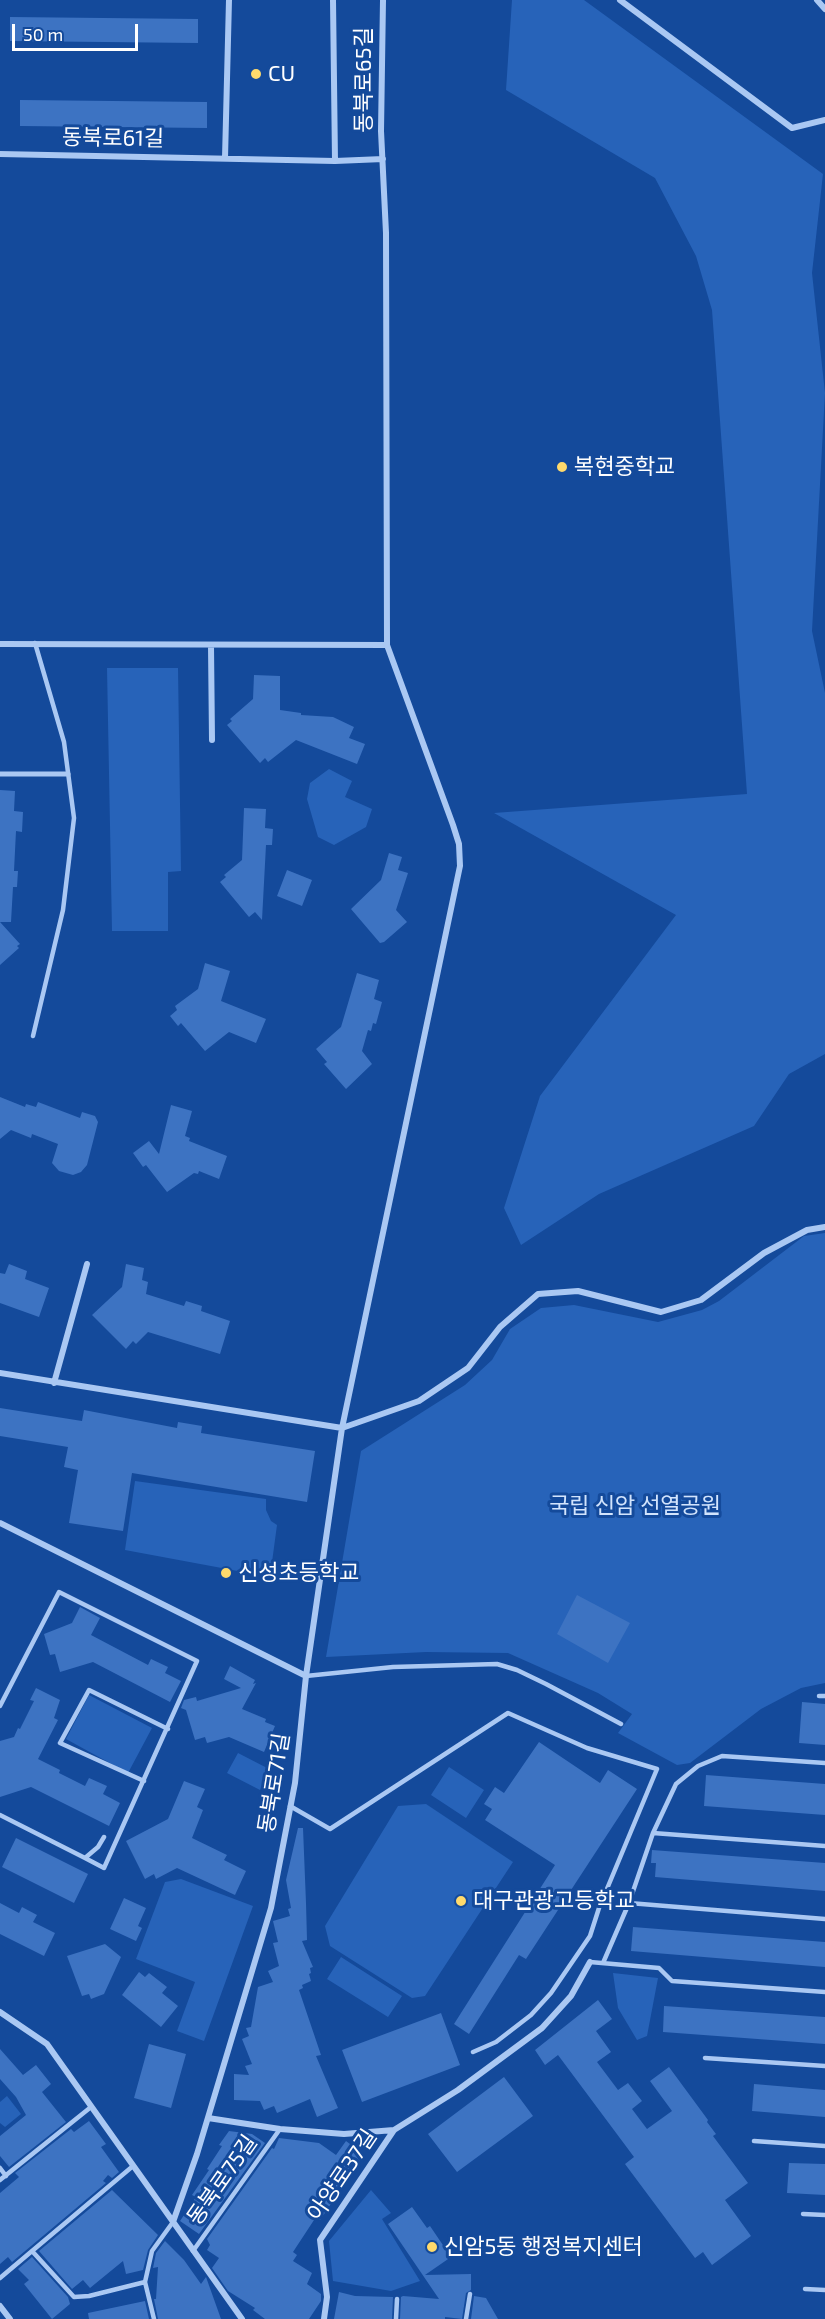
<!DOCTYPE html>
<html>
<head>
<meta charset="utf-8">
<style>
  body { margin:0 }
  #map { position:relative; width:825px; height:2319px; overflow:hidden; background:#144a9b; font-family:"Exo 2",sans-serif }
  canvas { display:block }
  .scale { position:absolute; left:12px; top:24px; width:126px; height:27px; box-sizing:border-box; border:3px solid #fff; border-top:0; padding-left:8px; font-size:18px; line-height:21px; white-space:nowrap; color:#fff; -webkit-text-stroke:4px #144a9b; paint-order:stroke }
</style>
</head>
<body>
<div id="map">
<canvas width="825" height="2319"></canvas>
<div class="scale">50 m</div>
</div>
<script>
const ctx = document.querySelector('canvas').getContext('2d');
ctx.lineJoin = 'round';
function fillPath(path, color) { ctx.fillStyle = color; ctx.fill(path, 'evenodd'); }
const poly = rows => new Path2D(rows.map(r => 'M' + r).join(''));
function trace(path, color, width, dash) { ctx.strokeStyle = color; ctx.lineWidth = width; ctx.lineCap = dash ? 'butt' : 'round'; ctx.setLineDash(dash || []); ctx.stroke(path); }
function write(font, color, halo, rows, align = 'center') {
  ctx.font = font + ' "Exo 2","Noto Sans KR",sans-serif'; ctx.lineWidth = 6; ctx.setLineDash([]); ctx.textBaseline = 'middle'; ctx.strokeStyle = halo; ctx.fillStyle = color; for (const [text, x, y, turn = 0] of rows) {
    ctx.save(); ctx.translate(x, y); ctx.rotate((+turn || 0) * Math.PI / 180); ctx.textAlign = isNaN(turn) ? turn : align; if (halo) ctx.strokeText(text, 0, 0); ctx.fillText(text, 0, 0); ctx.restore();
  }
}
fillPath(poly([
  [512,0,584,0,823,174,812,273,825,393,812,631,825,693,825,1054,789,1074,754,1126,599,1194,521,1245,504,1208,540,1096,676,915,494,813,747,794,712,310,696,256,655,178,506,90],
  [107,668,178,668,181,871,168,872,168,931,112,931],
  [329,769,352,781,345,797,372,809,366,827,334,845,318,837,307,799,310,783],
  [825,1233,825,1683,801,1688,761,1709,690,1763,677,1765,618,1733,632,1714,598,1693,508,1653,426,1652,326,1657,361,1451,465,1385,492,1360,510,1329,541,1308,574,1305,658,1322,702,1310,719,1301,804,1236],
  [135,1481,266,1499,266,1510,271,1521,277,1525,270,1577,125,1550],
  [89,1695,152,1728,128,1773,66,1739],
  [238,1753,271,1770,260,1790,227,1773],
  [449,1767,484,1790,466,1818,431,1795],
  [426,1804,513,1862,425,1996,412,1998,330,1946,325,1926,398,1806],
  [181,1879,253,1906,204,2041,177,2031,195,1982,136,1959,165,1882],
  [341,1957,402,1996,388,2017,327,1979],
  [613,1973,658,1978,647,2036,637,2040,618,2008],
  [7,2096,21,2114,5,2127,0,2123,0,2102],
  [371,2190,391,2213,382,2219,420,2281,391,2291,333,2281,329,2241]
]), '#2763b9');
fillPath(poly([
  [10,17,198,19,198,43,10,41],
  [20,100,207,102,207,128,20,126],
  [254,675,280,676,280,710,301,713,301,715,333,717,354,727,349,738,365,744,357,764,296,740,268,762,265,758,260,763,227,725,232,721,230,719,253,699],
  [0,790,15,791,14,811,23,812,22,832,16,831,14,871,18,871,17,887,13,887,11,922,0,922],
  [244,808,266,809,265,828,273,829,272,845,266,845,262,920,255,912,249,917,220,882,226,877,224,875,242,860],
  [389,853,402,857,398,870,408,873,396,910,407,922,384,942,380,943,351,909,381,880],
  [287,870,312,880,302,906,277,896],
  [0,922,20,944,17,946,19,948,0,965],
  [205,963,230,971,221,1001,266,1019,256,1043,229,1032,205,1051,181,1023,178,1026,170,1016,177,1010,175,1006,198,989],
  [357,973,379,980,374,999,382,1002,376,1024,373,1023,371,1031,368,1030,362,1051,372,1064,346,1089,324,1064,327,1062,316,1049,341,1027],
  [0,1097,25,1107,26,1104,36,1107,38,1102,80,1118,82,1112,95,1116,98,1122,87,1165,81,1172,73,1175,59,1171,52,1163,58,1144,32,1134,31,1138,11,1130,0,1139],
  [171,1105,192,1111,185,1136,190,1138,189,1141,227,1156,219,1179,199,1171,198,1174,194,1173,167,1192,146,1165,143,1167,133,1153,149,1141,159,1154],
  [9,1264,27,1271,25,1279,49,1288,39,1317,0,1303,0,1273,5,1274],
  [126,1264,144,1268,142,1280,148,1282,146,1294,184,1306,186,1301,202,1306,201,1311,230,1321,220,1354,148,1332,136,1344,133,1341,126,1349,92,1315,122,1287],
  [0,1408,82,1421,84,1410,177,1428,178,1422,202,1426,201,1433,315,1451,307,1502,132,1473,123,1531,69,1523,78,1470,64,1467,68,1447,0,1436],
  [577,1595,630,1623,608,1663,557,1634],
  [80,1607,100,1618,91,1635,148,1665,151,1659,168,1667,165,1673,181,1681,170,1702,93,1662,60,1672,55,1654,50,1655,44,1634,72,1623],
  [230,1666,255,1680,253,1684,256,1683,242,1709,266,1719,265,1722,275,1726,264,1752,229,1737,207,1743,205,1737,195,1740,186,1710,181,1708,184,1700,196,1697,197,1701,241,1688,224,1679],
  [36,1688,60,1700,54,1718,58,1720,38,1759,60,1770,59,1773,85,1786,89,1778,107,1786,103,1794,120,1803,109,1826,31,1787,0,1797,0,1741,14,1737,18,1728,20,1729,34,1701,30,1700],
  [802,1702,825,1704,825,1745,799,1743],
  [539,1742,600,1783,608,1770,637,1789,526,1959,519,1955,469,2034,454,2024,555,1865,485,1820,492,1809,484,1804,495,1787,504,1793],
  [706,1775,825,1784,825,1815,704,1806],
  [184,1781,205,1789,197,1807,203,1810,192,1838,227,1855,224,1860,246,1871,235,1895,177,1868,156,1879,154,1874,145,1879,126,1841,168,1819],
  [298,1828,303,1828,306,1903,307,1940,302,1941,313,1967,310,1968,311,1973,309,1974,311,1981,302,1985,303,1988,299,1990,321,2055,316,2056,338,2108,317,2117,310,2099,277,2113,274,2106,264,2110,260,2101,234,2100,234,2074,249,2075,245,2066,252,2064,242,2039,249,2036,246,2028,251,2027,258,1987,273,1982,268,1971,279,1966,273,1943,278,1942,273,1921,290,1916,288,1909,291,1908,286,1880],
  [16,1838,88,1874,74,1903,2,1867],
  [652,1850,825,1863,825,1891,655,1877,656,1863,651,1863],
  [124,1898,146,1908,138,1926,142,1928,136,1941,110,1929],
  [0,1903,19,1913,22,1907,37,1915,33,1922,55,1933,44,1956,0,1934],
  [633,1927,825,1942,825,1967,631,1951],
  [105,1944,121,1957,104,1994,91,1999,89,1994,82,1996,67,1956],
  [139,1972,145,1977,149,1973,167,1987,162,1993,178,2006,161,2027,122,1995],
  [598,2000,612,2019,596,2031,611,2052,597,2062,618,2090,628,2083,642,2101,632,2109,647,2129,672,2111,650,2081,669,2067,708,2120,707,2122,716,2134,713,2136,748,2183,725,2200,751,2236,712,2265,703,2252,695,2258,625,2164,634,2157,558,2055,545,2065,535,2050],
  [664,2006,825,2017,825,2044,663,2032],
  [441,2013,460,2065,362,2102,342,2050],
  [149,2044,186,2054,171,2108,134,2098],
  [0,2049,23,2075,36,2065,51,2084,42,2092,66,2122,9,2167,0,2156,0,2136,26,2115,16,2097,0,2079],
  [504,2077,533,2116,457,2172,428,2134],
  [754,2084,825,2090,825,2117,752,2111],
  [89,2121,106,2144,101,2147,119,2172,112,2178,108,2175,103,2181,106,2183,12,2262,8,2257,0,2264,0,2193,19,2177,15,2173,71,2129,74,2132],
  [229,2131,252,2134,265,2143,199,2234,180,2221,196,2197,192,2195,209,2170,207,2169,222,2146,219,2145],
  [279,2138,319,2143,336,2155,346,2141,354,2147,360,2161,320,2220,316,2217,293,2252,297,2255,293,2261,312,2273,307,2284,321,2294,321,2301,309,2319,265,2319,253,2310,255,2308,228,2291,212,2268,219,2258,207,2250,210,2245,207,2239,272,2148,274,2149],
  [789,2163,825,2164,825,2195,787,2193],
  [112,2190,158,2235,148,2250,143,2270,126,2274,123,2261,90,2288,83,2280,72,2289,39,2251],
  [412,2207,427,2228,430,2226,451,2257,425,2275,471,2274,471,2290,466,2293,462,2319,445,2317,445,2319,400,2319,401,2297,403,2296,439,2299,388,2224],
  [165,2241,184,2260,201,2284,206,2277,221,2319,158,2319,154,2299,156,2299,158,2267,153,2268,156,2253],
  [32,2257,68,2297,70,2304,52,2319,24,2284,29,2280,18,2269],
  [339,2292,355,2296,393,2297,392,2319,334,2319],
  [474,2296,486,2298,498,2319,471,2319],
  [145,2301,149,2319,89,2319,88,2313]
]), '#3d73c2');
trace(poly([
  [33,1036,63,910,74,818,64,742,35,643],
  [306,1676,393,1667,497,1664,517,1670,546,1684,621,1724],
  [819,1696,825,1696],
  [0,1706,59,1592,197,1661,104,1868,85,1858],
  [144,1781,60,1743,89,1690,168,1729],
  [290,1806,330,1829,508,1713,587,1748,657,1769,599,1908,590,1936,551,1993,531,2015,496,2042,473,2052],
  [0,1815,85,1858,98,1847,104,1837],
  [653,1833,825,1846],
  [629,1903,653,1833,676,1784,698,1766,722,1756,825,1763],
  [590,1962,659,1968,672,1981,825,1992],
  [603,1963,629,1903,825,1919],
  [705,2058,825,2066],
  [754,2141,825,2146],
  [0,2168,6,2176],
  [0,2180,91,2107],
  [803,2214,825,2215],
  [32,2251,74,2297,89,2296,145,2282,152,2251,173,2222],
  [193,2251,280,2129],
  [0,2278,133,2166],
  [145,2282,154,2319],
  [805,2289,825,2290],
  [396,2319,397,2299],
  [466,2319,470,2294]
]), '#aac8f3', 4.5);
trace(poly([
  [0,774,68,774]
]), '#aac8f3', 5);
trace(poly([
  [333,0,335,161],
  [620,0,792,128,825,120],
  [817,0,825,9],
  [0,154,335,161,383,159],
  [225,158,229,0],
  [0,644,387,645],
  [211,646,212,740],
  [0,1373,342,1428,306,1676,295,1783,271,1908,197,2154,173,2222],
  [54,1383,87,1264],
  [342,1428,460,866,459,844,453,825,387,645,386,233,381,131,383,0],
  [342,1428,419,1401,468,1368,500,1327,538,1294,578,1291,661,1312,701,1300,764,1253,807,1230,825,1227],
  [0,1523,306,1676],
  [0,2012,47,2044,242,2319],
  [208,2118,280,2129,344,2134,394,2130],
  [0,2306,10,2319],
  [324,2319,327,2297,320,2240,394,2130,458,2090,542,2028,571,1996,590,1962]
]), '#aac8f3', 6);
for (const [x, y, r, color] of [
  [256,74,6,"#ffda6c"],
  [562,467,6,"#ffda6c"],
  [226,1573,6,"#ffda6c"],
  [461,1901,6,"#ffda6c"],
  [432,2247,6,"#ffda6c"]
]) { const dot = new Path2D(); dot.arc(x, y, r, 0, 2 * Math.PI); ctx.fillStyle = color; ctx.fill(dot); trace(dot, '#144a9b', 2); }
write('22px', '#fff', '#144a9b', [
  ["CU",268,74],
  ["복현중학교",574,467],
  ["신성초등학교",238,1573],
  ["대구관광고등학교",473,1901],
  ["신암5동 행정복지센터",444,2247]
], 'left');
write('22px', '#fff', '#144a9b', [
  ["동북로65길",364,80,-90],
  ["동북로61길",113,138,1],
  ["동북로71길",274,1783,-81],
  ["아양로37길",342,2175,-56],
  ["동북로75길",222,2180,-55]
]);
write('22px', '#d2e4fd', '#144a9b', [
  ["국립 신암 선열공원",635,1506]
]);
</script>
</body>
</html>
